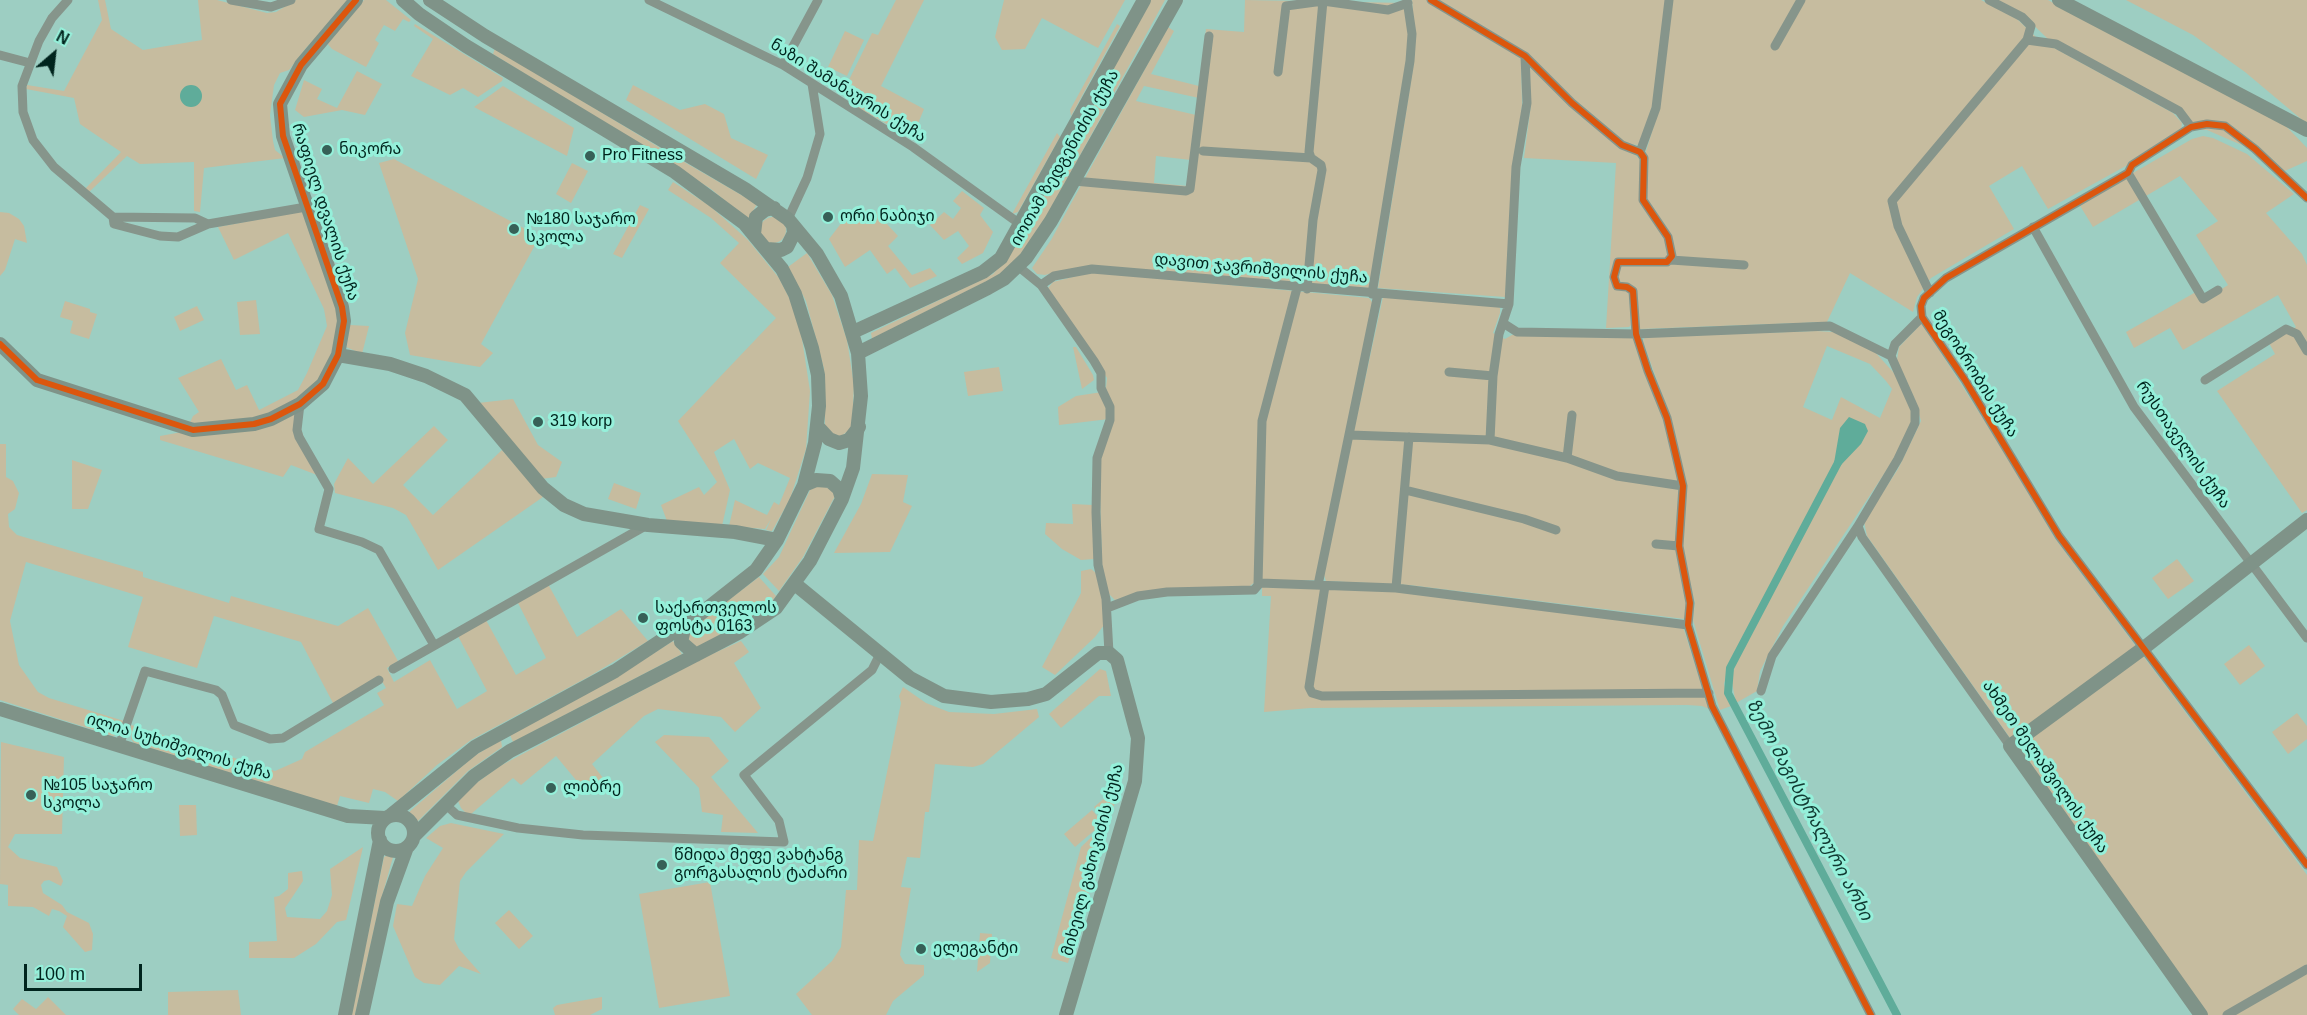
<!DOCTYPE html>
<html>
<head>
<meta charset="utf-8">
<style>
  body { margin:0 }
  #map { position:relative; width:2307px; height:1015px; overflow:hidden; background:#9dcec2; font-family:Arial,sans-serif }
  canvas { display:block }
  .north { position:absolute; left:24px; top:24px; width:60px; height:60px; -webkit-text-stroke:4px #95f0da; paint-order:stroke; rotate:28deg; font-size:16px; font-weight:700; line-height:24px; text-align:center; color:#00241d }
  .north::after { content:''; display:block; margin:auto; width:21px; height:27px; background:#00241d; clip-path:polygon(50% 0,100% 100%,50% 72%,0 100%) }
  .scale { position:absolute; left:24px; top:964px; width:118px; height:27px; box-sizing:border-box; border:3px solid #00241d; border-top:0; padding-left:8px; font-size:18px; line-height:21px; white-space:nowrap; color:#00241d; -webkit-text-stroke:4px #95f0da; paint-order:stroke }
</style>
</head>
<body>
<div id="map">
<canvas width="2307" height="1015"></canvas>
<div class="north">N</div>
<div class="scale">100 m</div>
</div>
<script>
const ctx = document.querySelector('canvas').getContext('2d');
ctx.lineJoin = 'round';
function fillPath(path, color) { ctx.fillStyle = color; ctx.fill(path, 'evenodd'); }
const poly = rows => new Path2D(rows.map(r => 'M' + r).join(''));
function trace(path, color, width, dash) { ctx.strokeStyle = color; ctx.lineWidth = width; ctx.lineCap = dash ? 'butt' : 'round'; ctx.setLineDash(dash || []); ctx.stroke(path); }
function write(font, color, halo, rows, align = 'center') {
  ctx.font = font + ' Arial,"Noto Sans Georgian",sans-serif'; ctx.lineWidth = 6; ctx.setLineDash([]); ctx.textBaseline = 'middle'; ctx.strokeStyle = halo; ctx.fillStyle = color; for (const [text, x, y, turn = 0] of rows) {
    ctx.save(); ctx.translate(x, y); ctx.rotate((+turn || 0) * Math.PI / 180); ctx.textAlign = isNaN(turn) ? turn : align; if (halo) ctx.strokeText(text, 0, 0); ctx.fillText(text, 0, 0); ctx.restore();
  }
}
fillPath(poly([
  [98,0,105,0,111,29,143,50,202,40,198,0,217,0,267,13,276,12,296,0,351,0,306,48,289,70,280,73,274,85,270,115,273,141,275,150,285,158,204,168,200,212,194,211,194,162,140,164,127,156,88,193,84,190,121,152,80,124,74,98,26,89,27,85,64,91,102,20],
  [364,0,386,0,411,20,409,22,403,19,395,31,384,25,375,40,379,43,366,67,332,49,326,42],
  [896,0,924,0,881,86,924,109,912,138,858,108,862,98,845,88,872,33,878,35],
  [1004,0,1125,0,1098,48,1042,18,1025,49,1002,50,995,37],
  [1146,0,1165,0,1038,232,1019,260,996,278,872,339,871,333,993,274,1005,260],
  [1245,0,1406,3,1409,33,1407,57,1371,288,1062,270,1045,275,1037,274,1032,268,1051,240,1168,27,1174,31,1151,74,1199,86,1206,29,1244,32],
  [1144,86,1199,98,1196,115,1136,101],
  [1156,156,1191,160,1188,186,1154,183],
  [1412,0,1427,0,1521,58,1522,104,1505,297,1378,288,1413,68,1415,41],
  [1435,0,1666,0,1653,104,1639,145,1626,144,1572,99,1529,55],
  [1672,0,1981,0,2017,19,2038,39,2173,113,2182,123,2180,136,2048,209,2022,166,1989,186,2014,229,1931,278,1917,297,1913,312,1850,273,1827,322,1640,329,1635,290,1616,279,1619,264,1676,257,1646,199,1646,151,1659,109],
  [1994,0,2048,0,2286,126,2307,148,2307,161,2278,174,2253,150,2207,130,2195,130,2189,119,2048,39,2023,15],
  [2126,0,2307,0,2307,124,2245,72,2193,35],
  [415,24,503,78,502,81,478,97,463,88,450,95,411,76,433,39,414,26],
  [1117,24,1120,26,1071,116,1070,110],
  [845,31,864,40,847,76,828,67],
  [495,48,662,149,657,156,493,54],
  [1530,69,1534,70,1641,160,1640,200,1667,238,1667,259,1614,263,1612,268,1614,287,1629,291,1631,325,1629,327,1606,328,1616,163,1524,158,1531,104,1528,71],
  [357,71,382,84,365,115,342,110,304,117,295,110,304,80,322,89,317,99,337,108],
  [633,85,680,110,705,104,724,114,731,138,768,155,756,179,626,100],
  [503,86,574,128,567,156,474,107],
  [1057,133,1060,137,1018,212,1012,214],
  [2203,136,2213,138,2247,154,2294,194,2266,213,2302,254,2307,265,2307,510,2302,513,2217,391,2275,354,2269,343,2296,327,2278,295,2183,350,2170,328,2134,348,2126,332,2201,289,2206,299,2228,285,2196,235,2218,221,2180,176,2093,227,2079,204,2192,139],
  [667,152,757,204,748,220,711,189,662,159],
  [394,159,531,232,535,238,534,247,481,344,493,353,480,367,410,355,405,333,418,279,379,163],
  [572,163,588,171,571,203,556,194],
  [673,182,710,206,748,240,779,278,793,305,800,326,810,391,806,449,790,499,772,531,766,530,771,519,765,529,729,526,735,500,767,515,774,502,779,505,790,478,758,463,750,469,734,439,714,452,730,490,722,526,667,521,661,505,699,487,704,495,717,482,678,421,776,318,720,263,739,243,711,218,668,190],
  [962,191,984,208,980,215,993,232,983,253,962,264,957,258,969,246,958,231,944,240,930,225,944,212,953,219,961,208,953,201],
  [640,205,649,209,622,258,613,254],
  [865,210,876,212,898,236,888,246,912,275,930,268,937,276,910,288,895,268,887,274,870,250,845,267,829,239,849,213],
  [302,211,339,310,333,353,324,374,304,396,264,418,206,426,190,422,193,416,199,412,178,378,221,359,236,390,247,385,259,410,298,390,307,373,327,326,324,309,288,233,234,260,218,227],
  [0,212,9,213,19,219,24,226,27,243,15,239,5,270,0,276],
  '760 230a13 13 0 1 1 26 0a13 13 0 1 1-26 0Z',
  [807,253,832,295,847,340,854,385,852,428,840,437,831,433,825,426,824,369,806,301,788,267],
  [1092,272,1369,298,1374,305,1316,580,1255,582,1247,588,1131,595,1115,600,1108,593,1102,565,1099,459,1113,417,1106,388,1107,378,1048,288,1053,282],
  [1383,297,1497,305,1500,308,1500,313,1493,333,1505,339,1512,335,1634,338,1664,420,1679,486,1675,539,1687,604,1685,619,1409,585,1326,581,1323,572],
  [256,300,260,334,240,335,237,302],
  [65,301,90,309,90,312,97,314,89,339,70,333,73,321,60,317],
  [197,306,204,320,180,331,174,317],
  [1922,323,2024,483,2054,537,2307,875,2307,1015,2206,1015,1867,536,1864,521,1898,469,1921,421,1915,400,1897,360,1899,347],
  [350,325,369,326,362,354,346,347],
  [1816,331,1834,332,1874,351,1894,373,1910,404,1913,422,1894,459,1783,626,1760,671,1757,691,1736,703,1731,678,1737,660,1731,658,1724,684,1731,706,1720,710,1693,620,1695,603,1681,544,1686,483,1671,420,1643,341,1645,337],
  [1827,346,1870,364,1886,381,1892,389,1880,418,1841,397,1832,420,1803,407],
  [1073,347,1076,347,1093,375,1094,380,1082,389],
  [999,367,1003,391,968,396,964,372],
  [1102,392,1109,419,1059,425,1058,407,1076,396],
  [513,399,538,445,562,462,556,477,541,479,478,403],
  [292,414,296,415,317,475,291,465,283,477,160,440,160,436,182,432,199,436,255,429],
  [434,426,448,440,403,485,433,515,502,450,543,497,438,570,406,515,393,508,335,493,334,484,348,458,373,484],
  [0,444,6,444,6,477,13,481,19,493,15,509,8,514,9,527,17,535,143,572,143,577,229,603,231,596,338,626,368,608,398,661,387,668,394,682,430,660,457,709,487,691,458,636,486,620,516,675,546,658,518,603,548,584,577,637,621,609,648,641,590,676,471,740,437,765,398,801,385,792,373,789,369,803,340,796,337,806,134,743,131,739,131,725,275,771,302,759,305,752,384,705,377,693,386,688,380,678,334,705,301,642,214,616,197,668,128,647,143,597,26,562,10,621,19,665,38,692,49,698,124,721,120,733,113,736,0,700],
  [72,460,102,470,88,509,72,509],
  [872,474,908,475,903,502,912,506,890,552,834,553,861,504],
  [614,483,641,493,636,509,608,499],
  [818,485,832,489,835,496,803,557,779,591,763,574,779,557,810,490],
  [1072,504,1093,505,1094,559,1081,560,1062,549,1045,534,1046,523,1073,524],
  [2177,559,2194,581,2168,599,2152,578],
  [1091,569,1096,573,1101,586,1104,625,1095,637,1055,675,1042,667,1081,593,1081,571],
  [759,577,776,596,770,604,742,624,697,648,693,646,688,638,690,629],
  [1262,587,1394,591,1680,626,1684,630,1709,709,1702,706,1687,705,1310,708,1264,712,1271,596,1262,596],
  [673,641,682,654,513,742,510,735,624,672],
  [741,641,749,652,734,663,761,708,735,732,721,717,658,709,644,716,592,764,603,778,586,792,556,756,521,785,513,778,471,814,470,817,461,808,458,801,461,794,500,766,703,658],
  [2249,645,2265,666,2240,685,2224,664],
  [1100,669,1106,671,1111,696,1099,696,1061,728,1049,714],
  [903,687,926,703,949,712,994,714,1037,709,1039,717,983,764,973,767,935,764,929,812,925,812,920,858,907,857,901,887,911,888,900,955,905,964,924,965,924,975,893,1001,886,1015,812,1015,796,994,832,961,841,947,846,890,857,890,859,840,873,841,901,703,899,696],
  [2297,713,2307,726,2307,739,2288,754,2272,732],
  [664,735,709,737,729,761,711,777,758,833,721,832,723,815,702,812,699,788,655,742],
  [501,740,502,747,468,771,417,822,408,813,474,756],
  [1,742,64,757,62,834,15,834,8,847,20,858,57,867,63,881,61,886,49,880,44,881,41,885,43,893,62,905,67,912,89,923,93,934,92,950,85,952,63,927,67,916,59,911,52,909,49,916,33,907,8,906,8,885,0,884],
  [1120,785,1068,963,1051,958,1081,847,1106,823,1094,807],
  [179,805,196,805,197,835,180,836],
  [1092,810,1103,823,1075,847,1064,834],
  [451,823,504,834,466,872,460,881,454,939,459,949,481,974,459,966,440,985,424,983,415,977,393,926,397,904,412,906,425,876,443,848,426,838,440,826],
  [363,847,346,920,337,922,316,944,294,958,249,958,249,942,277,941,274,897,279,896,288,889,288,873,302,871,303,881,285,908,287,917,320,919,327,911,332,895,330,869],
  [390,854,393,857,379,907,355,1015,351,1015,384,857],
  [710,882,730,996,659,1008,639,894],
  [509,910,533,936,519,949,495,923],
  [980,933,992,934,990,963,977,972],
  [238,990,241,1015,168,1015,168,992],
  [48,997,66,1015,19,1015,13,1009,22,999,36,1009],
  [602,997,602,1009,590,1015,555,1015,553,1008,557,1005]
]), '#c6bc9f');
fillPath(poly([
  '180 96a11 11 0 1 1 22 0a11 11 0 1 1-22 0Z',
  [1849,417,1865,424,1868,431,1861,444,1840,466,1834,463,1840,428]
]), '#5fac9a');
trace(poly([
  [1841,457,1730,668,1728,693,1897,1015]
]), '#5fac9a', 8);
trace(poly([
  [68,0,52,18,39,41,22,86,23,112,33,140,54,167,113,217,114,224,160,236,178,237,208,224,306,207],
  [231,0,271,7,291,0],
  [649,0,783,65,913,147,1020,224],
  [1431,0,1525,56,1572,103,1622,145,1640,152,1644,158,1643,200,1668,237,1672,256,1667,262,1618,262,1614,277,1617,286,1627,287,1633,291,1636,334,1648,371,1667,418,1677,460,1683,486,1679,546,1690,603,1688,625,1712,706,1871,1015],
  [1989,0,2022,17,2031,26,2027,40,2056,44,2179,111,2191,127],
  [1775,46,1801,0],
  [0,55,30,63],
  [783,65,818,0],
  [1278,72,1286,6,1323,1,1388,10,1408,3],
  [1203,151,1311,158],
  [1640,152,1656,108,1669,0],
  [2128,173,2203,299,2218,290],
  [1074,181,1186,191,1190,189,1209,36],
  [2307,198,2255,149,2225,126,2207,124,2191,127,2132,165,2128,173,2116,180,1946,278,1924,298,1921,306,1922,317,1965,380,2059,536,2307,865],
  [113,217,195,218,208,224],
  [788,219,807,178,820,134,812,84],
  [2033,227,2134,407,2307,638],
  [1671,260,1744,265],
  [1019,267,1041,285,1094,361,1101,373,1101,388,1110,407,1110,420,1097,458,1096,512,1098,565,1106,599,1109,653],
  [1041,285,1054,276,1092,269,1509,304],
  [1307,289,1313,220,1322,170,1321,165,1311,158,1309,152,1323,1],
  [1930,293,1898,226,1892,201,2027,40],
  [1372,294,1410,61,1412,34,1407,0],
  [1922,317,1895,344,1891,356,1915,410,1915,423,1898,459,1858,526,1862,537,2010,746],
  [1503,323,1517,332,1636,334,1830,326,1891,356],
  [1449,372,1493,376],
  [2205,380,2286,329,2297,334,2307,351],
  [300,404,297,430,299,437,329,489,319,529,362,542,379,550,434,645],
  [1572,415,1567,458,1617,476,1683,486],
  [1350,435,1490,440,1567,458],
  [1490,440,1493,376,1499,334,1509,304,1516,167,1527,103,1525,56],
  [1405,490,1524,519,1556,530],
  [1656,544,1679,546],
  [1258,584,1262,421,1297,288],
  [1318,585,1378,294],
  [1325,586,1309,687,1312,693,1322,696,1709,693],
  [1396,588,1409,437],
  [1107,608,1138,596,1167,592,1254,590,1260,583,1396,588,1688,625],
  [393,669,647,525],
  [1761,691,1772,656,1858,526],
  [119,746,145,671,216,690,222,695,234,725,270,739,283,738,379,680],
  [445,804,457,815,518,828,583,835,784,842,779,821,744,775,872,670,880,654],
  [2227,1015,2307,969]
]), '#86958b', 9);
trace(poly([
  [2059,0,2307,130],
  [754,234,756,217,765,210,774,208],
  [767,249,781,250,787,247,794,233,793,225],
  [853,332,983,272,1001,258,1144,0],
  [0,344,37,380,193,430,254,424,271,419,300,404,323,384,338,355,344,321,342,307,283,136,280,104,301,65,356,0],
  [858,353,988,288,1004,279,1026,258,1051,221,1176,0],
  [338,355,390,364,426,376,465,395,543,488,564,505,584,514,648,525,735,532,777,540],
  [818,427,829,439,839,443,849,440,859,427],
  [804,485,816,480,830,481,839,489,842,499],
  [795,584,910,678,944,696,991,702,1028,699,1046,694,1098,653,1109,653,1117,660,1138,738,1135,781,1066,1015],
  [685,625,681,642,696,655],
  [0,709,348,816,385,818],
  [391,815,475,747,615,671,695,618,756,570,777,540,804,485,815,443,819,406,818,375,812,348,795,294,782,269,744,223,675,172,466,46,419,14,403,0],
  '378 833a18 18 0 1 1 36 0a18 18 0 1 1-36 0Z',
  [414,836,474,776,510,751,740,632,776,608,810,561,842,499,853,468,861,396,858,353,841,296,817,254,788,219,745,189,485,36,430,0],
  [345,1015,380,840],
  [362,1015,387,902,407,847],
  [2201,1015,2010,746,2145,647,2307,520]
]), '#7f9388', 14);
trace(poly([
  [1431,0,1525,56,1572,103,1622,145,1640,152,1644,158,1643,200,1668,237,1672,256,1667,262,1618,262,1614,277,1617,286,1627,287,1633,291,1636,334,1648,371,1667,418,1677,460,1683,486,1679,546,1690,603,1688,625,1712,706,1871,1015],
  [2307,198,2255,149,2225,126,2207,124,2191,127,2132,165,2128,173,2116,180,1946,278,1924,298,1921,306,1922,317,1965,380,2059,536,2307,865],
  [0,344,37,380,193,430,254,424,271,419,300,404,323,384,338,355,344,321,342,307,283,136,280,104,301,65,356,0]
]), '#dc560d', 6);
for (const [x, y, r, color] of [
  [327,150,6,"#376057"],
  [590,156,6,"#376057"],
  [828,217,6,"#376057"],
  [514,229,6,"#376057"],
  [538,422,6,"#376057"],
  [643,618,6,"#376057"],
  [551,788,6,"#376057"],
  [31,795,6,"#376057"],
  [662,865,6,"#376057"],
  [921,949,6,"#376057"]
]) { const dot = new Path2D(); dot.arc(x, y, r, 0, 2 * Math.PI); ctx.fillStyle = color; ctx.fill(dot); trace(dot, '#95f0da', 2); }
write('16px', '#00241d', '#95f0da', [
  ["ნაზი შამანაურის ქუჩა",848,91,32],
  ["იოთამ ზედგენიძის ქუჩა",1065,158,-60],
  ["რაფიელ დვალის ქუჩა",325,212,72],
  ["დავით ჯავრიშვილის ქუჩა",1261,269,5],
  ["მეგობრობის ქუჩა",1975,374,58],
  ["რუსთაველის ქუჩა",2183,445,55],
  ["ილია სუხიშვილის ქუჩა",179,747,17],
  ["ახმეთ მელაშვილის ქუჩა",2045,767,55],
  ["მიხეილ გახოკიძის ქუჩა",1093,860,-75]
]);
write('16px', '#00241d', '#95f0da', [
  ["ნიკორა",339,150],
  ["Pro Fitness",602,156],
  ["ორი ნაბიჯი",840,217],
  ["№180 საჯარო",526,220],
  ["სკოლა",526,238],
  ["319 korp",550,422],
  ["საქართველოს",655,609],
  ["ფოსტა 0163",655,627],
  ["№105 საჯარო",43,786],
  ["სკოლა",43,804],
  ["ლიბრე",563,788],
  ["წმიდა მეფე ვახტანგ",674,856],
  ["გორგასალის ტაძარი",674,874],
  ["ელეგანტი",933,949]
], 'left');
write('italic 18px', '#113a32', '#95f0da', [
  ["ზემო მაგისტრალური არხი",1809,810,62]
]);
</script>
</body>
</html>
